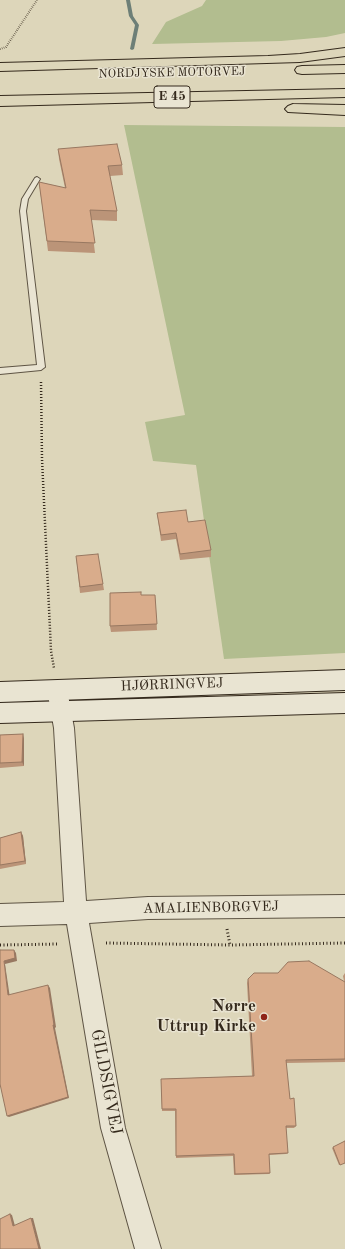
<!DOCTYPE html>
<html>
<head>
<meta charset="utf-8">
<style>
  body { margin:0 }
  canvas { display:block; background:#ddd6ba }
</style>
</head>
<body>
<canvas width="345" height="1249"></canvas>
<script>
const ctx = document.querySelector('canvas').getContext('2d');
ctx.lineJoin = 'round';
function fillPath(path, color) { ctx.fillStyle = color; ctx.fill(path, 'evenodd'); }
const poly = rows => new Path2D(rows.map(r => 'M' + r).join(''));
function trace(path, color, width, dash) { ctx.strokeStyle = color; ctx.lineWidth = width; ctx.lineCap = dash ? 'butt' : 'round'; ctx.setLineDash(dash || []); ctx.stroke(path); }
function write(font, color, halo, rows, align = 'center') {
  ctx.font = font + ' "Old Standard TT",serif'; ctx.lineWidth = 3; ctx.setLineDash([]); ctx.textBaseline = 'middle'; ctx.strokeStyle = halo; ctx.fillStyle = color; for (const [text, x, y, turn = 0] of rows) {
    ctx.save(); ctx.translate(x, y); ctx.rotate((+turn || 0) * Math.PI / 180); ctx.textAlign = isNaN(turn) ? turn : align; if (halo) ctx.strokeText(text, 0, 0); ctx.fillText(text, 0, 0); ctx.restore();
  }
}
fillPath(poly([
  [206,0,345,0,345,33,326,37,281,41,152,44,166,22,202,6],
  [124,125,345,127,345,653,224,659,196,465,153,461,145,422,185,415]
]), '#b2bd8f');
fillPath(poly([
  [126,0,130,0,133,16,139,25,134,49,132,50,130,49,135,25,129,16,126,0]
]), '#6d7f77');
const service = poly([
  [37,177,40,179,28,199,26,211,45,367,41,370,0,374,0,368,37,365,20,211,22,199,35,178,37,177]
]);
const minor = poly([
  [58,686,65,689,68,695,74,728,86,901,148,897,345,895,345,917,148,919,89,923,125,1128,161,1249,135,1249,101,1128,67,924,0,926,0,904,64,902,54,728,48,695,51,689,58,686]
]);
const secondary = poly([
  [345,670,345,690,0,702,0,682,345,670],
  [345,693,345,713,0,723,0,703,345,693]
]);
const motorway = poly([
  [345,48,345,56,300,62,0,71,0,63,268,56,300,54,345,48],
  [345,65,345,73,302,74,297,73,295,70,297,67,302,66,345,65],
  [345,89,345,97,0,106,0,96,345,89],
  [293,104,345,105,345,115,288,112,285,109,288,106,293,104]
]);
trace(service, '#5e5444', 2);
trace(minor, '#5e5444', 2);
trace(secondary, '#34291c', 2);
trace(motorway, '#34291c', 2);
trace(poly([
  [0,49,6,47,37,0]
]), '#34291c', 2, [0.5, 1.5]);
trace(poly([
  [41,382,42,459,51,651,54,668]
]), '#34291c', 2.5, [1, 2]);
trace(poly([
  [227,929,230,945],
  [106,943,230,945,345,943],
  [0,945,59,944]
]), '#34291c', 3, [1, 2.5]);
fillPath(service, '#e9e4d2');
fillPath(minor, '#e9e4d2');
fillPath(secondary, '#e9e4d2');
fillPath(motorway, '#ddd6ba');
fillPath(poly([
  [58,149,122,165,123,175,110,176,117,211,117,221,91,220,95,253,48,251,39,182,65,188,59,159],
  [157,513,188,522,211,550,211,557,180,560,176,539,161,541],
  [76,556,103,584,104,590,80,593],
  [155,595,157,630,111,632,110,626],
  [23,734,24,739,24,766,0,768,0,735],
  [21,832,23,836,26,864,0,869,0,838],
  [278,973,344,981,343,976,345,973,345,1062,286,1063,290,1099,296,1126,294,1128,286,1128,288,1153,286,1154,269,1155,270,1173,269,1174,234,1175,233,1156,176,1158,175,1111,162,1111,161,1079,252,1076,247,983,248,979],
  [345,1141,345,1163,339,1165,332,1148]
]), '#bb9478');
fillPath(poly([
  [23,734,24,739,24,766,22,762],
  [21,832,23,836,26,864,25,861],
  [14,950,16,953,17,961,5,964,10,998,8,995,4,961],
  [48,985,50,988,56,1027,55,1028,69,1098,9,1117,7,1116,53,1025],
  [10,1214,12,1215,15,1226,13,1226],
  [31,1218,33,1218,41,1249,39,1249]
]), '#987861');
const building = poly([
  [117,144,122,165,108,166,117,211,90,210,95,243,47,241,39,182,66,188,58,149,117,144],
  [186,510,188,522,205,520,211,550,180,554,176,533,161,535,157,513,186,510],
  [98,554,103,584,80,587,76,556,98,554],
  [141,592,141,595,155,595,157,624,110,626,110,593,141,592],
  [23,734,22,762,0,763,0,735,23,734],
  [21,832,25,861,0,865,0,838,21,832],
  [0,950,14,950,15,958,4,961,8,995,48,985,54,1025,53,1025,68,1097,7,1116,0,1084,0,950],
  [309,961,345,982,345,1059,286,1060,290,1099,294,1098,296,1126,286,1126,288,1153,269,1154,270,1173,235,1174,234,1154,176,1156,176,1109,162,1109,161,1079,254,1076,248,979,254,973,278,973,288,962,309,961],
  [345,1141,345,1163,340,1165,333,1147,345,1141],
  [10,1214,13,1226,31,1218,39,1249,0,1249,0,1219,10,1214]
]);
fillPath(building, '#d9ac8b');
trace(building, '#987861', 1);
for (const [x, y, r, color] of [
  [264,1017,4,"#8f2418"]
]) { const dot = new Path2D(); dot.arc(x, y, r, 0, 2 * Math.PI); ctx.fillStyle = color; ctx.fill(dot); trace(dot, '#e9e4d2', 1.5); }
write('12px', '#34291c', '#e9e4d2', [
  ["NORDJYSKE MOTORVEJ",172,73,-1]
]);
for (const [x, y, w] of [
  [172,97,36]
]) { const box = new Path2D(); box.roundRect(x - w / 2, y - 11, w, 22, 3); ctx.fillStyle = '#e9e4d2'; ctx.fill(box); trace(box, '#34291c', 1); }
write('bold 13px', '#34291c', null, [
  ["E 45",172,97]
]);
write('14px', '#34291c', '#e9e4d2', [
  ["HJØRRINGVEJ",172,685,-2],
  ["AMALIENBORGVEJ",211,908,-1]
]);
write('bold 17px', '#34291c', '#e9e4d2', [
  ["Nørre",256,1007],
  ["Uttrup Kirke",256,1027]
], 'right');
write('17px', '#34291c', '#e9e4d2', [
  ["GILDSIGVEJ",106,1082,79]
]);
</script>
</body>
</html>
